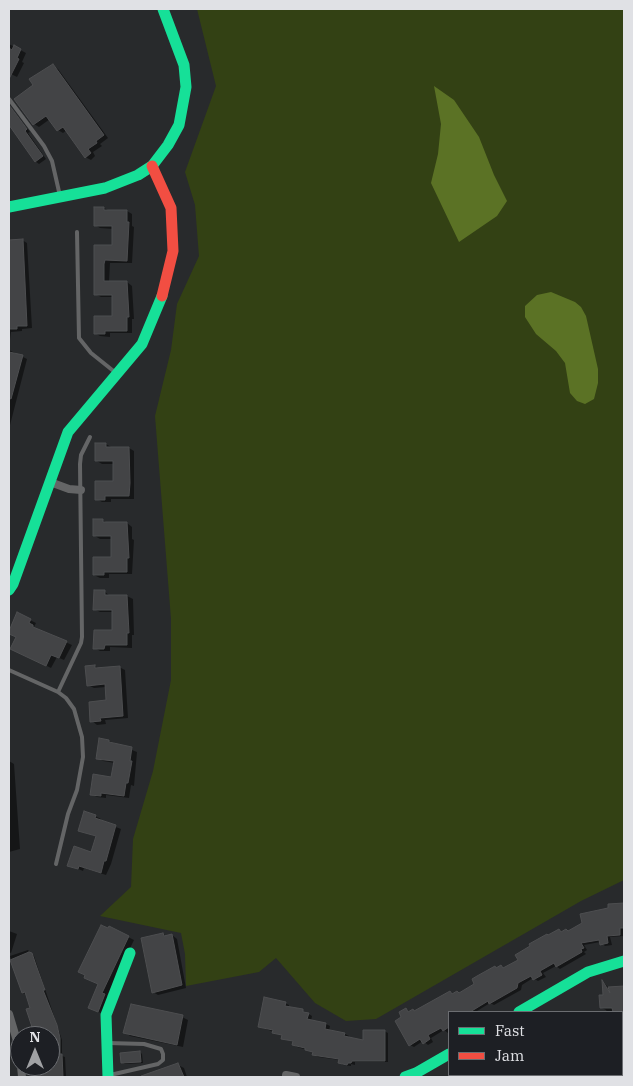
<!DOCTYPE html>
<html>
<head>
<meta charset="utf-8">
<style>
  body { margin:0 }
  #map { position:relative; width:633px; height:1086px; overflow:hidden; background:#282a2c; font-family:"IBM Plex Serif",serif }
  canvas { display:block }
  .frame { position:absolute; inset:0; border:10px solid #e0e1e5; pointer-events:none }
  .legend { position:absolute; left:448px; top:1011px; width:175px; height:65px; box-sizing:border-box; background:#1d1f24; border:1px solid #6b6d71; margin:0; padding:6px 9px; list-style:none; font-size:15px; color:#e0e1e5 }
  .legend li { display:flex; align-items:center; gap:10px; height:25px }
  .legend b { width:25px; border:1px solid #6b6d71 }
  .north { position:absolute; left:10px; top:1026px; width:50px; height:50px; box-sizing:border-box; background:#1d1f24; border:1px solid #6b6d71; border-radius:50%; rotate:0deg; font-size:14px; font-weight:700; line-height:20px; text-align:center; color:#e0e1e5 }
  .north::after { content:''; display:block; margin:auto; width:18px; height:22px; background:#a0a1a4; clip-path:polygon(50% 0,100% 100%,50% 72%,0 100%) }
</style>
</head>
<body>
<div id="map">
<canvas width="633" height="1086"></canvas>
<div class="frame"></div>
<ul class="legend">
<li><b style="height:6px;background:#16e098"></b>Fast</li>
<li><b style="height:6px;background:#f24e42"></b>Jam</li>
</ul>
<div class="north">N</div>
</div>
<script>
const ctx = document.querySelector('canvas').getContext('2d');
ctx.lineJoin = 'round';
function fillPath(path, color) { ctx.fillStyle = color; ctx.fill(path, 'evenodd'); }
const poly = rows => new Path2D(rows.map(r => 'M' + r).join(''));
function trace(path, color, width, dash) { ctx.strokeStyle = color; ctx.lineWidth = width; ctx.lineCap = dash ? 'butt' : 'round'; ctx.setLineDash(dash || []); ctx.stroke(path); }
fillPath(poly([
  [197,9,624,9,624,880,581,901,376,1019,346,1021,315,1003,276,958,259,972,186,986,185,954,181,933,100,916,131,887,133,839,153,771,171,680,171,619,155,416,171,350,177,304,199,256,195,205,185,172,216,86]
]), '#334114');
fillPath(poly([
  [434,86,454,100,479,137,494,175,507,201,497,216,459,242,431,183,438,154,441,124],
  [551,292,575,302,581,307,586,316,598,369,598,383,594,399,585,404,577,401,570,393,565,363,556,351,536,334,525,317,525,306,537,295]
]), '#5b7225');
fillPath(poly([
  [9,44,26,53,22,62,24,63,17,77,9,73],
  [53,66,58,69,108,138,100,144,102,146,93,152,95,156,91,160,85,157,67,130,63,133,58,130,50,119,39,127,34,124,35,85],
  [9,105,30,132,28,133,46,159,39,164,35,161,9,123],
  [95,208,104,208,110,211,127,211,132,214,132,226,134,227,132,263,110,263,109,282,127,282,132,286,134,319,132,319,132,333,110,333,110,337,100,336,95,333,113,317,113,297,101,297,95,294,95,246,113,246,113,229,100,228,95,225],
  [9,240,22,240,27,243,32,328,22,329,22,331,11,332,9,346],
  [9,350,27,359,9,429],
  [106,444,111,447,129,448,134,451,134,499,111,499,111,502,102,502,97,499,114,482,114,464,102,464,97,461],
  [102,520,108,523,127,523,132,527,132,539,134,540,132,574,109,574,109,578,100,578,94,575,113,558,112,539,100,539,95,536],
  [104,591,110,596,127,596,133,599,134,635,132,635,132,648,110,647,110,651,100,651,95,648,113,631,113,612,100,612,94,609],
  [18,614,36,623,34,627,38,630,72,645,64,660,57,657,51,668,17,651],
  [95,666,100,669,119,667,125,670,128,718,105,720,106,724,97,725,92,721,108,701,106,687,94,688,88,685],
  [100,740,109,741,137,752,134,786,131,785,129,798,106,795,106,798,97,797,91,794,112,778,115,763,103,761,97,758],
  [9,761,14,764,20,849,9,852],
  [95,816,101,819,100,821,121,829,111,864,106,875,84,868,83,871,69,865,92,853,97,837,80,830],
  [609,905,624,905,624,936,610,937,612,945,605,946,600,942,584,945,587,950,584,952,586,954,560,969,556,966,543,973,546,977,538,981,533,978,522,985,521,990,494,1005,490,1003,477,1011,477,1012,449,1012,449,1032,448,1033,444,1030,431,1038,433,1042,428,1045,423,1041,414,1047,410,1045,403,1018,406,1010,410,1012,416,1012,450,993,453,994,460,994,476,985,495,967,498,969,501,967,504,968,520,960,549,936,559,930,562,932,566,930,569,932,609,909],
  [110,928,134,940,107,996,110,998,103,1014,90,1008,99,984],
  [9,931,17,934,11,953,9,952],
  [163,934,167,936,172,935,177,939,186,988,158,995,153,992],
  [28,950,34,956,62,1040,62,1056,65,1057,66,1077,42,1077,41,1066,50,1066,50,1036,36,1036,32,1009,26,994,23,993,10,956],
  [604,983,609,988,624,987,624,1077,611,1077,611,1075,622,1075,622,1012,607,1012,606,1010,602,1008,605,996],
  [285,1003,289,1005,289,1008,307,1013,312,1016,311,1021,326,1024,330,1026,329,1031,345,1034,349,1036,348,1038,364,1041,384,1031,388,1033,388,1062,355,1062,355,1065,351,1064,351,1066,343,1065,339,1062,340,1060,318,1057,314,1055,314,1052,297,1047,294,1045,294,1042,283,1038,283,1035,260,1027],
  [182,1017,188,1020,183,1047,130,1036,125,1032],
  [140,1052,142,1054,143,1063,125,1064,122,1062],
  [178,1065,184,1068,187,1077,144,1077],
  [463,1075,481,1075,482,1077,454,1077],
  [525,1075,554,1075,554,1077,521,1077]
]), '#0007');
const building = poly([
  [14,45,21,49,17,58,19,59,9,79,9,48,12,50,14,45],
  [53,64,104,135,96,141,97,143,88,149,91,153,85,158,63,127,57,131,46,116,33,125,14,99,33,85,29,79,53,64],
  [9,105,27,129,25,131,43,156,35,162,9,125,9,105],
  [94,207,104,207,104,210,127,210,127,222,129,222,127,261,105,260,104,264,104,281,127,281,129,317,127,317,127,331,105,331,105,334,94,334,94,316,112,316,112,295,94,295,94,245,112,245,112,226,94,226,94,207],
  [23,239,27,326,17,326,17,329,9,329,9,240,23,239],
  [9,352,23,355,11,399,9,398,9,352],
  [95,443,106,443,106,447,129,447,130,483,129,496,105,496,105,500,95,500,95,481,113,481,113,461,95,461,95,443],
  [93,519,103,519,103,522,127,522,129,558,127,558,127,572,104,572,104,575,93,575,93,557,111,557,111,536,93,536,93,519],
  [94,590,105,590,105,595,127,595,129,633,127,633,127,645,105,645,104,649,93,649,94,630,112,630,112,610,93,610,94,590],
  [17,612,31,619,29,623,33,625,33,627,67,641,59,658,51,655,46,666,10,649,16,637,9,634,9,631,17,612],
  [95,665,95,668,120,666,123,716,100,718,101,721,90,722,89,702,106,700,105,684,87,686,85,666,95,665],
  [99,738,109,740,109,742,132,747,130,761,132,761,128,783,126,783,124,796,101,793,101,796,90,795,93,774,111,777,114,761,96,759,99,738],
  [84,811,96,815,95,818,116,825,106,861,104,861,101,873,79,866,78,869,67,866,74,846,91,852,96,836,78,831,84,811],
  [624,903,624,928,620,928,620,935,607,936,608,943,600,945,599,940,581,943,584,948,581,949,582,952,556,967,554,963,540,971,542,975,533,980,531,976,518,983,517,988,489,1004,488,1001,470,1012,449,1012,449,1027,443,1031,441,1028,428,1035,430,1039,423,1044,420,1039,409,1046,395,1021,401,1017,399,1012,406,1008,408,1012,413,1009,414,1011,450,991,452,994,457,991,459,993,474,984,472,979,477,976,495,966,496,968,501,965,503,968,518,960,515,955,530,946,529,944,547,934,548,935,559,929,561,932,566,929,568,931,582,923,580,914,608,908,608,904,624,903],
  [101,925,108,928,109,926,129,936,102,993,105,994,98,1012,88,1008,98,984,84,978,85,975,78,972,101,925],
  [163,933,164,936,172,934,182,985,152,993,141,938,163,933],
  [29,952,32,953,36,965,45,990,43,990,57,1025,60,1038,60,1054,62,1054,63,1077,40,1077,39,1066,50,1066,50,1036,35,1036,26,1009,30,1008,25,992,22,993,10,960,29,952],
  [602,980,610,993,608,987,624,986,624,1012,613,1012,612,1008,600,1008,599,995,603,995,602,980],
  [264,997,286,1002,285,1006,303,1009,303,1012,309,1013,307,1019,326,1023,325,1029,345,1033,344,1036,363,1040,363,1030,385,1030,385,1061,352,1061,351,1063,348,1063,347,1065,338,1063,339,1059,312,1055,313,1052,305,1050,305,1048,292,1045,293,1041,281,1039,282,1035,272,1033,273,1030,258,1027,264,997],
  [131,1004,183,1015,177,1045,123,1033,131,1004],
  [140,1051,141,1062,121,1063,120,1053,140,1051],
  [178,1063,184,1077,141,1077,141,1076,178,1063]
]);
fillPath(building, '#434446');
trace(building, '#4d4e50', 1);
trace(poly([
  [9,99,44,146,52,161,60,196],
  [77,232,79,338,91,353,116,373],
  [9,670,58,692,66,698,74,709,82,737,83,757,77,790,68,814,56,864],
  [58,692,81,643,82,637,80,464,81,455,90,437],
  [108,1043,144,1044,161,1049,163,1054,163,1060,158,1064,110,1075]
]), '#646566', 4);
trace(poly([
  [50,482,69,489,81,490],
  [9,1014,20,1051],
  [21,1066,22,1077],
  [286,1075,296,1077],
  [499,1075,500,1077]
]), '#646566', 8);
trace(poly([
  [9,207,105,188,138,175,152,166,168,145,179,125,186,87,184,65,163,9],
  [9,590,13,584,68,432,142,344,162,296],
  [519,1012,588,972,624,961],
  [108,1077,106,1015,130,953],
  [405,1077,416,1073,449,1054]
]), '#16e098', 11);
trace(poly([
  [152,166,171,208,173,251,162,296]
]), '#f24e42', 11);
</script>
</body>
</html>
